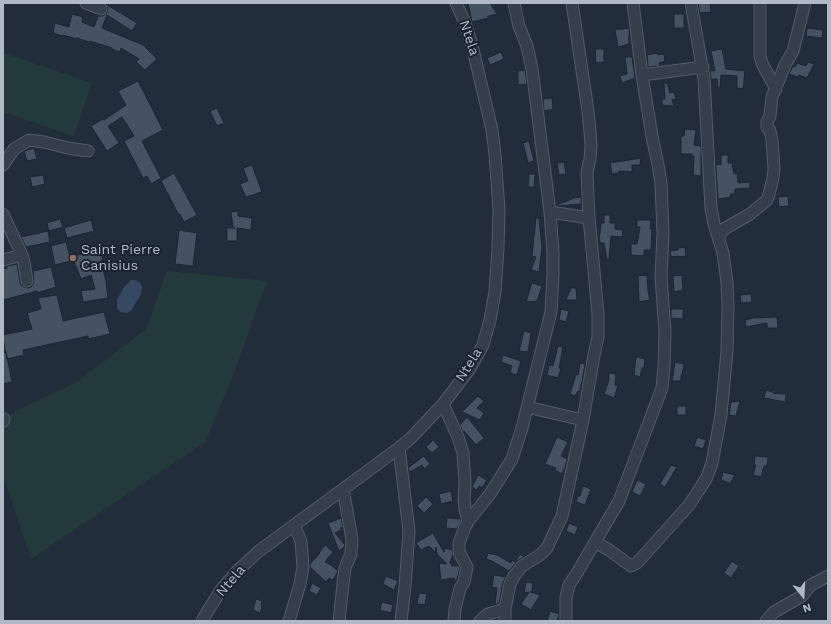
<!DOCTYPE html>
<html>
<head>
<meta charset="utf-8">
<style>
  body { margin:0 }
  #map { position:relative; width:831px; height:624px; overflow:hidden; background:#212d3b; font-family:"Work Sans",sans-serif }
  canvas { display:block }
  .frame { position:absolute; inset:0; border:4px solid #b0bac7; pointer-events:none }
  .north { position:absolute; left:783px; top:576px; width:40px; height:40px; -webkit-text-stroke:3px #1a2430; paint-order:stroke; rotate:162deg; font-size:11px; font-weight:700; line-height:16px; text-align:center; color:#b0bac7 }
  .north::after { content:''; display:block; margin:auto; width:14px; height:18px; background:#b0bac7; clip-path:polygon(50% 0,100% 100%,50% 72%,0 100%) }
</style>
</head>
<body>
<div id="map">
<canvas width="831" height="624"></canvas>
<div class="frame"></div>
<div class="north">N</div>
</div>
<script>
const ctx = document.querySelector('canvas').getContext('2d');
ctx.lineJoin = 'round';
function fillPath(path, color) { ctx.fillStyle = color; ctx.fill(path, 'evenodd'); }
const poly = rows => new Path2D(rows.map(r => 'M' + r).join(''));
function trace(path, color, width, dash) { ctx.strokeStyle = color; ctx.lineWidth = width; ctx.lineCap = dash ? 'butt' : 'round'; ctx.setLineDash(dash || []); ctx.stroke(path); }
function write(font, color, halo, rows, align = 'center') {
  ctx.font = font + ' "Work Sans",sans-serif'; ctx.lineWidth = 4; ctx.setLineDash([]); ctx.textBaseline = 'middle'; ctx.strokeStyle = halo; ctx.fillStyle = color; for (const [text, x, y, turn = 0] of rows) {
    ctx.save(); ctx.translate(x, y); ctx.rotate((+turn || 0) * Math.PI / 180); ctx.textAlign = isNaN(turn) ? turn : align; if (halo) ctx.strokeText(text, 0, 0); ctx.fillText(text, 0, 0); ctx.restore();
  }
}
fillPath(poly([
  [3,53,92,83,74,136,3,112],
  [167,271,267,281,231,381,205,442,31,559,3,475,3,417,77,382,146,329]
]), '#233a3c');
fillPath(poly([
  [131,280,135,280,140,283,142,286,141,294,131,311,127,313,121,312,118,310,117,306,117,300,124,287]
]), '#354962');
const building = poly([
  [104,3,137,23,132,31,107,15,102,28,143,45,157,59,145,70,136,62,139,59,121,48,120,52,112,49,112,48,90,41,89,42,77,38,77,39,63,35,63,36,53,33,55,23,69,27,72,14,83,17,82,22,94,27,98,16,102,16,106,14,107,12,108,8,104,3],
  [468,3,490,3,497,14,488,16,488,18,472,22,468,3],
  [698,3,710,3,711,12,700,13,698,3],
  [674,14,684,14,684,28,674,28,674,14],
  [629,28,629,44,618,47,615,30,629,28],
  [807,28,823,30,822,38,806,36,807,28],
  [595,49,604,49,604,62,596,63,595,49],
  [722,49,726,69,745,71,743,89,737,88,737,76,721,75,720,88,718,88,717,79,711,79,710,70,715,71,711,51,722,49],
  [501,52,504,59,490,65,487,58,501,52],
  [657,53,658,55,664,54,665,61,659,63,660,66,648,67,647,55,657,53],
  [625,57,632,57,635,78,622,83,620,76,627,74,625,57],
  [808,62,814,64,807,78,799,75,798,77,789,74,793,66,795,67,797,63,806,66,808,62],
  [525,70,527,84,518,85,518,71,525,70],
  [138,81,163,130,142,141,161,178,151,184,147,176,143,178,124,141,134,136,122,117,108,126,119,143,107,151,91,126,103,119,104,120,126,105,118,91,138,81],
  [664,83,667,83,670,93,674,92,676,99,672,100,674,106,662,105,662,99,665,99,664,83],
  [552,98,553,109,544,111,543,99,552,98],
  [217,108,224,123,217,126,210,111,217,108],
  [685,129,696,130,694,145,701,146,701,176,693,175,694,156,692,156,692,154,681,154,681,136,684,136,685,129],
  [529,141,534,161,528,163,523,143,529,141],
  [34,148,37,159,27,161,24,151,34,148],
  [721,155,728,155,728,163,732,163,734,174,737,174,738,183,750,182,750,188,735,189,735,194,730,194,731,197,718,199,716,167,716,164,721,165,721,155],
  [641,158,640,165,632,165,632,172,619,171,619,173,612,174,610,163,641,158],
  [564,162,566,174,559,175,557,163,564,162],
  [252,165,262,192,246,197,240,184,248,181,243,168,252,165],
  [174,173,197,215,184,222,180,214,179,215,161,181,174,173],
  [529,174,535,174,534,187,528,187,529,174],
  [43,175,45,184,32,187,30,177,43,175],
  [788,196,789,206,779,207,778,197,788,196],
  [581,197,581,204,558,206,557,205,574,198,581,197],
  [238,211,238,216,252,218,251,230,237,228,237,241,227,241,227,228,235,228,233,228,231,212,238,211],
  [604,215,610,215,610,223,615,223,615,229,623,230,622,237,611,236,609,260,607,260,604,243,600,243,599,234,600,234,601,223,604,223,604,215],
  [536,218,539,218,542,248,539,272,531,270,536,257,532,256,536,218],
  [60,219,63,227,49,231,47,223,60,219],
  [91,220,94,231,67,238,64,228,91,220],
  [637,220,651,220,650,229,652,229,651,250,644,250,644,256,631,255,631,244,637,244,640,227,637,227,637,220],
  [179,230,197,233,193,266,175,264,179,230],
  [48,231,50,242,26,247,21,237,48,231],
  [66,242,71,261,55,265,51,246,66,242],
  [685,247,686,256,679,257,679,256,671,257,670,251,678,250,678,248,685,247],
  [100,250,103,260,101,261,106,281,108,298,83,302,81,291,95,289,91,275,81,279,76,266,75,266,73,256,100,250],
  [17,264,20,282,21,285,24,287,28,288,31,287,33,284,34,280,33,271,51,267,56,287,37,293,37,291,3,300,3,269,7,268,7,266,17,264],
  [647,275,648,291,650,300,639,302,638,276,647,275],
  [682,275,683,290,674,292,673,276,682,275],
  [532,283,542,286,537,301,526,302,532,283],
  [571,288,576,288,577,300,566,300,571,288],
  [751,294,752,302,741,303,740,295,751,294],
  [57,295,63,321,104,312,110,334,88,339,88,336,23,350,24,355,7,359,3,339,3,335,32,329,27,313,41,309,38,298,57,295],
  [561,309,569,311,566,322,559,320,561,309],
  [671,309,683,309,683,319,671,318,671,309],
  [777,317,778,328,767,328,767,323,746,327,745,320,753,318,777,317],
  [524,331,531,333,528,352,519,351,524,331],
  [558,346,563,347,559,368,561,368,558,378,547,375,549,365,553,366,558,346],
  [6,352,12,382,3,384,3,353,6,352],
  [503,355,521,361,517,375,510,373,512,366,501,362,503,355],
  [636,357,645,359,644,368,642,368,640,377,634,375,636,357],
  [675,362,684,364,682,375,681,375,681,381,672,381,675,362],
  [580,363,585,364,582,382,579,392,578,391,575,396,570,394,576,374,578,375,580,363],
  [609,373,616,374,615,385,618,386,614,398,604,394,609,380,609,373],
  [766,390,773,392,773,393,786,394,785,402,764,398,766,390],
  [478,396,484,401,477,408,484,413,480,420,462,412,478,396],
  [740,401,736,416,729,415,731,402,740,401],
  [677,406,686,406,686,415,677,415,677,406],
  [467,417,484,438,476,445,464,431,463,432,460,425,467,417],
  [557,437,568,442,561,456,567,459,565,467,562,474,555,470,556,468,545,464,557,437],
  [697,437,706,440,703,449,694,446,697,437],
  [433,440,439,447,432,453,426,447,433,440],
  [424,456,430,464,424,469,422,465,410,472,408,468,424,456],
  [755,456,768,457,767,466,764,466,761,477,753,475,756,465,754,465,755,456],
  [671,465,677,467,665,487,660,484,671,465],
  [723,472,735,475,730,483,721,480,723,472],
  [478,475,487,480,482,488,479,486,477,490,472,487,478,475],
  [637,480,646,484,640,496,632,492,637,480],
  [583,486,591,489,585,505,576,502,578,496,580,496,583,486],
  [451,491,453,501,441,504,439,494,451,491],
  [426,497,433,504,424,513,417,506,426,497],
  [341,518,343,527,340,528,341,530,335,533,345,545,344,547,339,551,328,523,341,518],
  [447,518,460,519,461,521,457,529,446,528,447,518],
  [569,523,578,527,575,535,566,531,569,523],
  [433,533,444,552,445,548,452,550,453,554,450,562,452,566,459,566,460,568,457,579,455,582,454,578,441,580,439,563,447,564,437,554,436,547,435,552,429,546,421,550,416,543,433,533],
  [325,545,333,552,326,560,327,561,325,562,331,565,338,571,333,580,329,578,326,582,310,567,310,564,320,553,319,553,325,545],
  [488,553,497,555,511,563,512,560,515,562,520,554,524,557,517,561,509,571,492,561,486,559,488,553],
  [732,561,739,566,731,578,724,573,732,561],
  [494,575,506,577,503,582,499,603,495,605,497,588,492,587,494,575],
  [386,576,398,581,394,590,383,584,386,576],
  [526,582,533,583,532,591,530,592,540,595,531,610,521,604,529,592,524,593,526,582],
  [312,583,321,588,317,595,309,591,312,583],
  [419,593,427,594,425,605,417,604,419,593],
  [256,599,262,601,261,606,262,607,260,613,253,610,256,599],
  [382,602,393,605,391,613,380,610,382,602],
  [550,611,559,614,557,621,547,621,550,611]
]);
fillPath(building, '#445262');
trace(building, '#1c2632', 1);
const minor = poly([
  [86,3,101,9],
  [760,3,760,56,762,63,766,71,776,89],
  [642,75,703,67],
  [3,165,14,149,29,140,44,142,68,148,88,151],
  [550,212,589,218],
  [3,214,22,255],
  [719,236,724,229,750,214,766,201,768,198,773,178,774,169,772,140,770,131,767,127,767,122,770,116,772,97,785,65,793,51,805,3],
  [3,260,22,255,24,262,27,281],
  [443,404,458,437,463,453,465,483,464,500,465,509,467,518,469,520],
  [527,407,583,420],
  [3,421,4,419],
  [399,448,409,531,405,587,401,621],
  [595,542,609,550,631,566,637,563,689,505,699,490,707,477,712,463,721,415,727,351,728,306,727,282,723,253,714,224,711,208,704,78,691,3],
  [202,621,207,612,221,590,237,571,259,551,399,448,411,438,443,404,469,370,483,345,490,320,495,292,498,248,499,210,495,154,492,130,472,45,465,23,456,3],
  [289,621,300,584,303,567,301,541,294,525],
  [339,621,343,584,345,568,351,554,352,539,343,489],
  [454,621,455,609,460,588,464,582,467,567,459,552,459,543,465,527,469,520,478,509,490,494,512,459,522,428,551,312,553,275,553,252,550,212,532,69,527,46,519,26,514,3],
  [480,621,488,614,505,609],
  [505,621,505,609,510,584,514,576,522,566,540,555,547,548,562,516,583,420,594,355,598,337,598,314,589,218,587,172,590,159,591,147,590,131,588,111,572,3],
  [566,621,566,597,569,585,577,573,619,501,662,388,664,366,665,332,661,277,663,234,661,183,658,165,652,136,642,75,633,3],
  [766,621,774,612,802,596,811,585,828,576]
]);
trace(minor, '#535d69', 13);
trace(minor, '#353f4b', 11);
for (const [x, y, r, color] of [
  [73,258,4,"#8d6e63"]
]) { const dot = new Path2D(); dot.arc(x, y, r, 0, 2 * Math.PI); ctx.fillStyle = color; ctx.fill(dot); trace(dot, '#1a2430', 1.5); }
write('14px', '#b0bac7', '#1a2430', [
  ["Ntela",469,38,72],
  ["Ntela",469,365,-58],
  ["Ntela",231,581,-49]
]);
write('14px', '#b0bac7', '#1a2430', [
  ["Saint Pierre",81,250],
  ["Canisius",81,266]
], 'left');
</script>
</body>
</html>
